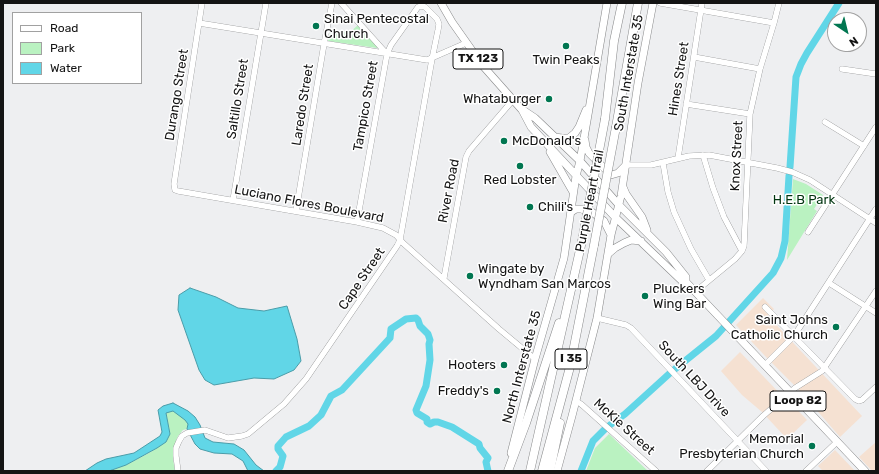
<!DOCTYPE html>
<html>
<head>
<meta charset="utf-8">
<style>
  body { margin:0 }
  #map { position:relative; width:879px; height:474px; overflow:hidden; background:#eeeff1; font-family:Rubik,sans-serif }
  canvas { display:block }
  .frame { position:absolute; inset:0; border:4px solid #141414; pointer-events:none }
  .legend { position:absolute; left:12px; top:12px; width:130px; height:72px; box-sizing:border-box; background:#fff; border:1px solid #a1a1a1; margin:0; padding:5px 7px; list-style:none; font-size:12px; color:#141414 }
  .legend li { display:flex; align-items:center; gap:8px; height:20px }
  .legend b { width:20px; border:1px solid #a1a1a1 }
  .north { position:absolute; left:827px; top:12px; width:40px; height:40px; box-sizing:border-box; background:#fff; border:1px solid #a1a1a1; border-radius:50%; rotate:145deg; font-size:11px; font-weight:700; line-height:16px; text-align:center; color:#141414 }
  .north::after { content:''; display:block; margin:auto; width:14px; height:18px; background:#017651; clip-path:polygon(50% 0,100% 100%,50% 72%,0 100%) }
</style>
</head>
<body>
<div id="map">
<canvas width="879" height="474"></canvas>
<div class="frame"></div>
<ul class="legend">
<li><b style="height:5px;background:#fff"></b>Road</li>
<li><b style="height:11px;background:#baf2c1"></b>Park</li>
<li><b style="height:11px;background:#61d6e7"></b>Water</li>
</ul>
<div class="north">N</div>
</div>
<script>
const ctx = document.querySelector('canvas').getContext('2d');
ctx.lineJoin = 'round';
function fillPath(path, color) { ctx.fillStyle = color; ctx.fill(path, 'evenodd'); }
const poly = rows => new Path2D(rows.map(r => 'M' + r).join(''));
function trace(path, color, width, dash) { ctx.strokeStyle = color; ctx.lineWidth = width; ctx.lineCap = dash ? 'butt' : 'round'; ctx.setLineDash(dash || []); ctx.stroke(path); }
function write(font, color, halo, rows, align = 'center') {
  ctx.font = font + ' Rubik,sans-serif'; ctx.lineWidth = 3; ctx.setLineDash([]); ctx.textBaseline = 'middle'; ctx.strokeStyle = halo; ctx.fillStyle = color; for (const [text, x, y, turn = 0] of rows) {
    ctx.save(); ctx.translate(x, y); ctx.rotate((+turn || 0) * Math.PI / 180); ctx.textAlign = isNaN(turn) ? turn : align; if (halo) ctx.strokeText(text, 0, 0); ctx.fillText(text, 0, 0); ctx.restore();
  }
}
fillPath(poly([
  [763,298,774,309,768,316,862,416,840,437,800,391,766,357,736,325],
  [740,352,788,402,790,402,807,420,787,439,762,412,742,395,721,371],
  [876,442,876,471,872,471,859,457],
  [835,450,855,471,823,471,818,466]
]), '#f5e1d2');
fillPath(poly([
  [358,25,378,47,377,48,328,41,331,29,349,33],
  [793,179,806,184,823,195,814,209,817,211,787,260],
  [173,411,185,419,188,424,187,429,183,430,178,436,174,446,173,459,175,471,109,471,126,465,149,453,166,442,170,434,166,412],
  [609,434,648,471,586,471,595,448]
]), '#baf2c1');
const water = poly([
  [190,288,216,297,238,308,264,311,287,306,297,339,301,361,294,370,274,379,254,378,214,385,205,380,199,370,178,310,179,295,190,288],
  [173,403,188,411,195,417,200,425,205,438,213,442,234,444,244,450,256,465,264,471,248,471,243,461,232,454,214,453,200,449,195,444,187,429,188,424,185,420,173,411,166,413,170,434,166,442,157,448,126,465,109,471,85,471,97,463,106,459,134,453,160,436,162,432,158,410,163,406,173,403]
]);
fillPath(water, '#61d6e7');
trace(water, '#4a9ca8', 1);
trace(poly([
  [790,167,796,77,801,64,807,53,839,3],
  [675,369,716,336,773,273,781,258,785,241,789,176],
  [610,425,625,414,669,374],
  [276,471,280,467,283,456,278,449,278,446,286,437,309,426,321,415,331,396,342,390,390,338,391,329,406,319,416,318,418,320,420,326,428,334,430,340,429,344,430,360,426,386,416,410,417,413,427,419,427,422,430,424,434,422,438,422,452,427,479,444,480,448,488,458,486,462,488,471],
  [581,471,593,441,605,429]
]), '#61d6e7', 7);
const minor = poly([
  [202,3,174,184,175,190,178,191,357,222,383,228,396,235,403,243,499,329,535,359],
  [341,3,387,54],
  [660,3,774,23],
  [199,23,427,60,466,43],
  [694,57,760,69],
  [842,69,876,74],
  [686,104,750,114],
  [825,122,864,146],
  [703,155,713,188,724,217,742,251],
  [678,158,702,3],
  [663,163,668,192,674,212,691,249,709,280],
  [626,165,651,165,689,156,709,155,777,168,792,172,810,180,876,223],
  [233,200,266,3],
  [296,211,324,44,332,3],
  [808,232,876,127],
  [444,278,466,157,469,151,513,100],
  [829,283,876,313],
  [695,292,735,259,742,251,744,246,750,114,760,69,774,23,779,3],
  [765,307,855,399,859,401,862,400,876,387],
  [597,318,626,325,631,328,766,471],
  [765,365,794,336,876,209],
  [576,401,581,404,656,471],
  [178,471,176,456,176,448,179,441,182,436,187,433,205,430,228,438,242,436,248,434,284,404,306,379,397,246,400,240,432,59,438,30,439,24,437,19,425,7,421,6,418,7,391,45,387,54,357,222],
  [707,471,763,416,795,388,822,371,876,291],
  [806,471,837,442]
]);
const major = poly([
  [441,3,452,22,483,66,522,110,531,127,615,217,682,281,686,282,865,471],
  [523,110,535,118,580,161,619,205,666,252,686,277,686,282],
  [555,137,562,138,569,138,575,133,579,127,586,110],
  [585,140,586,147,589,153,611,175,618,173,626,165],
  [550,152,573,192],
  [623,187,626,194,642,217,647,230],
  [571,212,576,209,581,209,592,212,604,221,611,235],
  [608,254,615,248,624,243,631,240,641,241],
  [511,453,535,359,564,258,576,176,580,161,588,115,607,3],
  [557,471,572,416,597,318,611,235,621,196,638,83,653,3]
]);
const highway = poly([
  [605,119,614,41,622,3],
  [616,127,638,3],
  [508,471,526,423,559,323],
  [530,471,582,241],
  [542,471,570,367,594,245],
  [550,471,560,423]
]);
trace(minor, '#868788', 6);
trace(major, '#868788', 8);
trace(highway, '#868788', 9);
trace(minor, '#fff', 5.5);
trace(major, '#fff', 7);
trace(highway, '#fff', 8);
const highwayBridge = poly([
  [582,241,605,119],
  [594,245,616,127]
]);
trace(highwayBridge, '#868788', 9, []);
trace(highwayBridge, '#fff', 8);
for (const [x, y, r, color] of [
  [316,26,4,"#017651"],
  [566,46,4,"#017651"],
  [549,99,4,"#017651"],
  [504,141,4,"#017651"],
  [520,166,4,"#017651"],
  [530,207,4,"#017651"],
  [470,276,4,"#017651"],
  [645,296,4,"#017651"],
  [836,327,4,"#017651"],
  [504,365,4,"#017651"],
  [497,391,4,"#017651"],
  [812,446,4,"#017651"]
]) { const dot = new Path2D(); dot.arc(x, y, r, 0, 2 * Math.PI); ctx.fillStyle = color; ctx.fill(dot); trace(dot, '#fff', 1.5); }
for (const [x, y, w] of [
  [478,59,50],
  [571,359,32],
  [798,401,56]
]) { const box = new Path2D(); box.roundRect(x - w / 2, y - 10, w, 20, 3); ctx.fillStyle = '#fff'; ctx.fill(box); trace(box, '#141414', 1); }
write('bold 12px', '#141414', null, [
  ["TX 123",478,59],
  ["I 35",571,359],
  ["Loop 82",798,401]
]);
write('13px', '#141414', '#fff', [
  ["Sinai Pentecostal",324,19],
  ["Church",324,34],
  ["Twin Peaks",566,60,"center"],
  ["Whataburger",541,99,"right"],
  ["McDonald's",512,141],
  ["Red Lobster",520,180,"center"],
  ["Chili's",538,207],
  ["Wingate by",478,269],
  ["Wyndham San Marcos",478,284],
  ["Pluckers",653,289],
  ["Wing Bar",653,304],
  ["Saint Johns",828,320,"right"],
  ["Catholic Church",828,335,"right"],
  ["Hooters",496,365,"right"],
  ["Freddy's",489,391,"right"],
  ["Memorial",804,439,"right"],
  ["Presbyterian Church",804,454,"right"]
], 'left');
write('13px', '#141414', '#fff', [
  ["South Interstate 35",629,73,-80],
  ["Hines Street",679,79,-81],
  ["Durango Street",177,95,-81],
  ["Saltillo Street",238,99,-81],
  ["Laredo Street",303,105,-81],
  ["Tampico Street",366,106,-80],
  ["Knox Street",737,156,-87],
  ["River Road",449,191,-79],
  ["Purple Heart Trail",590,201,-79],
  ["Luciano Flores Boulevard",309,204,11],
  ["Cape Street",362,279,-56],
  ["North Interstate 35",522,367,-75],
  ["South LBJ Drive",694,379,47],
  ["McKie Street",624,427,42]
]);
write('13px', '#013510', '#fff', [
  ["H.E.B Park",804,200]
]);
</script>
</body>
</html>
